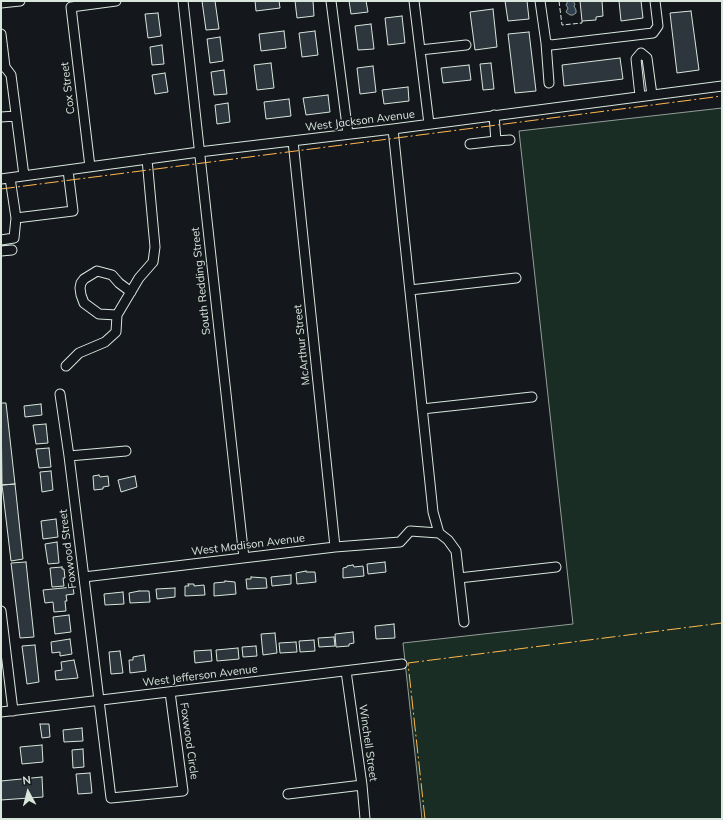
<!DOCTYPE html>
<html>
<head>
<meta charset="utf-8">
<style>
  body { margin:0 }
  #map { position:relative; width:723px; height:820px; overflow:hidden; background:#14181c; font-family:Mulish,sans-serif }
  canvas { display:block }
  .frame { position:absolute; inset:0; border:2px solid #d8e6dc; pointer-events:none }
  .north { position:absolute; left:8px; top:772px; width:40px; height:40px; -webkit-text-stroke:3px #14181c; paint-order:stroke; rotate:353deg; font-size:11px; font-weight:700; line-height:16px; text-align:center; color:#d8e6dc }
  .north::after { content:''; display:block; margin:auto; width:14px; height:18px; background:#d8e6dc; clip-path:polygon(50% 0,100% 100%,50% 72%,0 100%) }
</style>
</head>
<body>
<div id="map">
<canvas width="723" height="820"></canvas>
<div class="frame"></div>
<div class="north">N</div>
</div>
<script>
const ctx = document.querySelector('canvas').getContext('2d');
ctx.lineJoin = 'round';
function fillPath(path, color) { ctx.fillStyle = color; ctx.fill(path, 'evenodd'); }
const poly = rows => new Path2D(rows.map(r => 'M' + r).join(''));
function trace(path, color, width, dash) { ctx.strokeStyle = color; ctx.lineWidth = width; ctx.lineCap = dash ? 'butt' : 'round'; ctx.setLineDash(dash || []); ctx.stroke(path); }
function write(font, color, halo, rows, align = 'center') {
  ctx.font = font + ' Mulish,sans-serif'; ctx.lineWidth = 3; ctx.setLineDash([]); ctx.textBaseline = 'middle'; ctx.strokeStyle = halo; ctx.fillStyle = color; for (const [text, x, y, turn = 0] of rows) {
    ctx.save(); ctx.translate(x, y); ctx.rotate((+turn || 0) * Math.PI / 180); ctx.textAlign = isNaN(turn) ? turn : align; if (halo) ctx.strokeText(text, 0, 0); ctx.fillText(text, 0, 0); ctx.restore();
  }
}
const green = poly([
  [722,108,722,819,422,819,403,643,573,624,519,131,722,108]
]);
fillPath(green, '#1a2d24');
trace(green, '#939e99', 1);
const water = poly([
  [568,1,573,1,575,4,574,6,576,10,576,13,573,15,570,15,566,12,568,8,566,5,568,1]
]);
fillPath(water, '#2f3f4d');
trace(water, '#939e99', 1);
const building = poly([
  [202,1,215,1,219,29,206,30,202,1],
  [255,1,279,1,280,8,256,11,255,1],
  [295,1,313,1,314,16,297,18,295,1],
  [349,1,366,1,368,12,351,14,349,1],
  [505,1,527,1,529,19,508,21,505,1],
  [580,1,602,1,603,16,596,17,596,20,582,21,580,1],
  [619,1,641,1,643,18,621,21,619,1],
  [493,9,497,47,475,50,470,12,493,9],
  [691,11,699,70,677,73,670,13,691,11],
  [158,13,161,36,148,38,145,14,158,13],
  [402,16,405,43,388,45,385,18,402,16],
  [371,24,374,49,358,50,355,26,371,24],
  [284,31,286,48,261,51,259,34,284,31],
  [315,31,318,55,302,57,299,33,315,31],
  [529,32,536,91,515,93,508,34,529,32],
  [220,37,223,61,210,63,207,39,220,37],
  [162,45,164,64,152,65,150,47,162,45],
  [620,58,623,79,564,86,562,65,620,58],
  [271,63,274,88,257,90,254,65,271,63],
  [491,63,494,89,483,90,480,64,491,63],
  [469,65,471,80,443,83,441,68,469,65],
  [373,66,376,92,360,94,357,68,373,66],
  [224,70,227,94,214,95,211,72,224,70],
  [165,73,168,92,155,94,152,75,165,73],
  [408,87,409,101,384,104,382,90,408,87],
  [328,95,330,112,306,115,303,98,328,95],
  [289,99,291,116,266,119,264,102,289,99],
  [228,103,230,122,217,124,215,105,228,103],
  [1,403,6,403,15,484,2,485,1,403],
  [41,404,42,415,25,417,24,406,41,404],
  [46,424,48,443,36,444,33,425,46,424],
  [49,448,51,467,39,468,36,449,49,448],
  [51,471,53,490,42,492,40,472,51,471],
  [99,475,100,477,108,476,109,486,103,487,103,489,94,490,93,476,99,475],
  [135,476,137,487,121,492,118,480,135,476],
  [15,484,23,559,11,561,2,485,15,484],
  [56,519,58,537,43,539,41,521,56,519],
  [57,542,59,563,48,564,45,544,57,542],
  [26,562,34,637,20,638,11,563,26,562],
  [385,562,386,572,368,574,367,564,385,562],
  [353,565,354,567,363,566,364,576,343,578,343,568,347,567,347,566,353,565],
  [62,567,62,569,64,569,65,578,63,578,64,586,52,587,50,568,62,567],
  [306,571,306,572,315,572,316,582,297,584,296,573,306,571],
  [291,575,291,584,272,586,271,577,291,575],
  [251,577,266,578,267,588,247,589,246,579,251,579,251,577],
  [225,581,235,582,236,594,214,596,214,583,225,582,225,581],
  [188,584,194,584,194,586,204,585,205,595,185,596,185,586,189,586,188,584],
  [73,587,74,594,66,595,67,601,65,601,66,611,54,612,53,602,45,603,43,590,73,587],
  [175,588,175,597,157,599,156,589,175,588],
  [139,591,149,591,150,602,130,603,129,593,139,591],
  [123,592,124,604,105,605,104,594,123,592],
  [69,615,71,632,55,634,53,617,69,615],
  [394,624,395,638,376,639,375,626,394,624],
  [353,632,354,643,349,644,349,646,336,647,335,634,353,632],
  [275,633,277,653,263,655,261,634,275,633],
  [334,637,335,646,319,647,318,638,334,637],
  [70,639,72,654,60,656,60,652,52,653,51,642,70,639],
  [314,640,315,651,300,652,299,641,314,640],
  [296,642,297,652,280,653,279,643,296,642],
  [35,645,39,682,27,684,22,646,35,645],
  [256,646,257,656,243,657,242,647,256,646],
  [238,648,239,659,217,661,216,650,238,648],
  [211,650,212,661,195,663,194,651,211,650],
  [120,651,123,673,111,674,109,652,120,651],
  [144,655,146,671,130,673,129,660,133,660,133,657,144,655],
  [74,660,78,678,56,680,55,671,62,670,61,662,74,660],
  [40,724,49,724,50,737,42,738,40,724],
  [82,728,83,741,64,742,63,730,82,728],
  [42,745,43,762,22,764,20,747,42,745],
  [83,749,84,767,73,768,72,750,83,749],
  [90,773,92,793,78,794,76,774,90,773],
  [42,777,43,797,1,800,1,781,42,777]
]);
fillPath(building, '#2c363c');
trace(building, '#d8e6dc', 1);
const minor = poly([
  [183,1,244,558],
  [331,1,348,134],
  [414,1,429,124],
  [540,1,546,43,551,45,653,33,658,26,655,1],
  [1,3,20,1],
  [1,34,5,67,1,67],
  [546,43,549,83],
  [420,50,466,45],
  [5,67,11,75,24,176],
  [640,96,636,59,641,53,647,58,652,95],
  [1,117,16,116],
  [393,129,433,512,439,533,448,540,456,551,459,578,556,567],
  [293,141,335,547],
  [496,141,510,140],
  [470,144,496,141,494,115],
  [90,167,71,7,116,1],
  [10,178,16,218],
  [1,179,199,152,393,129,722,86],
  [1,240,14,238,16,218,73,211,68,170],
  [1,251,12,250],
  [410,290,516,278],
  [117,315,99,314,84,303,81,295,80,288,81,283,84,279,97,271,112,275,119,283,131,292],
  [66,366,79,353,105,342,116,332,117,315,139,278,153,262,155,247,147,159],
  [60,394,69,456,111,798,183,791,170,692],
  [422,409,532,397],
  [69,456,126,451],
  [84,577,335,547,400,542,410,531,439,533],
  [459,578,464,622],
  [1,611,13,711],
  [346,671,362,785,365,819],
  [1,712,402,664],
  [288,794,362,785]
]);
trace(minor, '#d8e6dc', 11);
trace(minor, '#14181c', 9);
trace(poly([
  [559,1,562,25,582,23,582,21]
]), '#d8e6dc', 1, [5, 2]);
trace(poly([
  [1,189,722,96],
  [425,819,408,663,722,623]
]), '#ffb74d', 1, [14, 3, 2, 3]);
write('11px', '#d8e6dc', '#14181c', [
  ["Cox Street",68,88,-97],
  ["West Jackson Avenue",360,121,-7],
  ["South Redding Street",201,281,-96],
  ["McArthur Street",302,345,-96],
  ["West Madison Avenue",248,545,-7],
  ["Foxwood Street",68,549,-97],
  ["West Jefferson Avenue",200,676,-7],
  ["Foxwood Circle",189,741,82],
  ["Winchell Street",368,743,82]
]);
</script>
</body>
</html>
